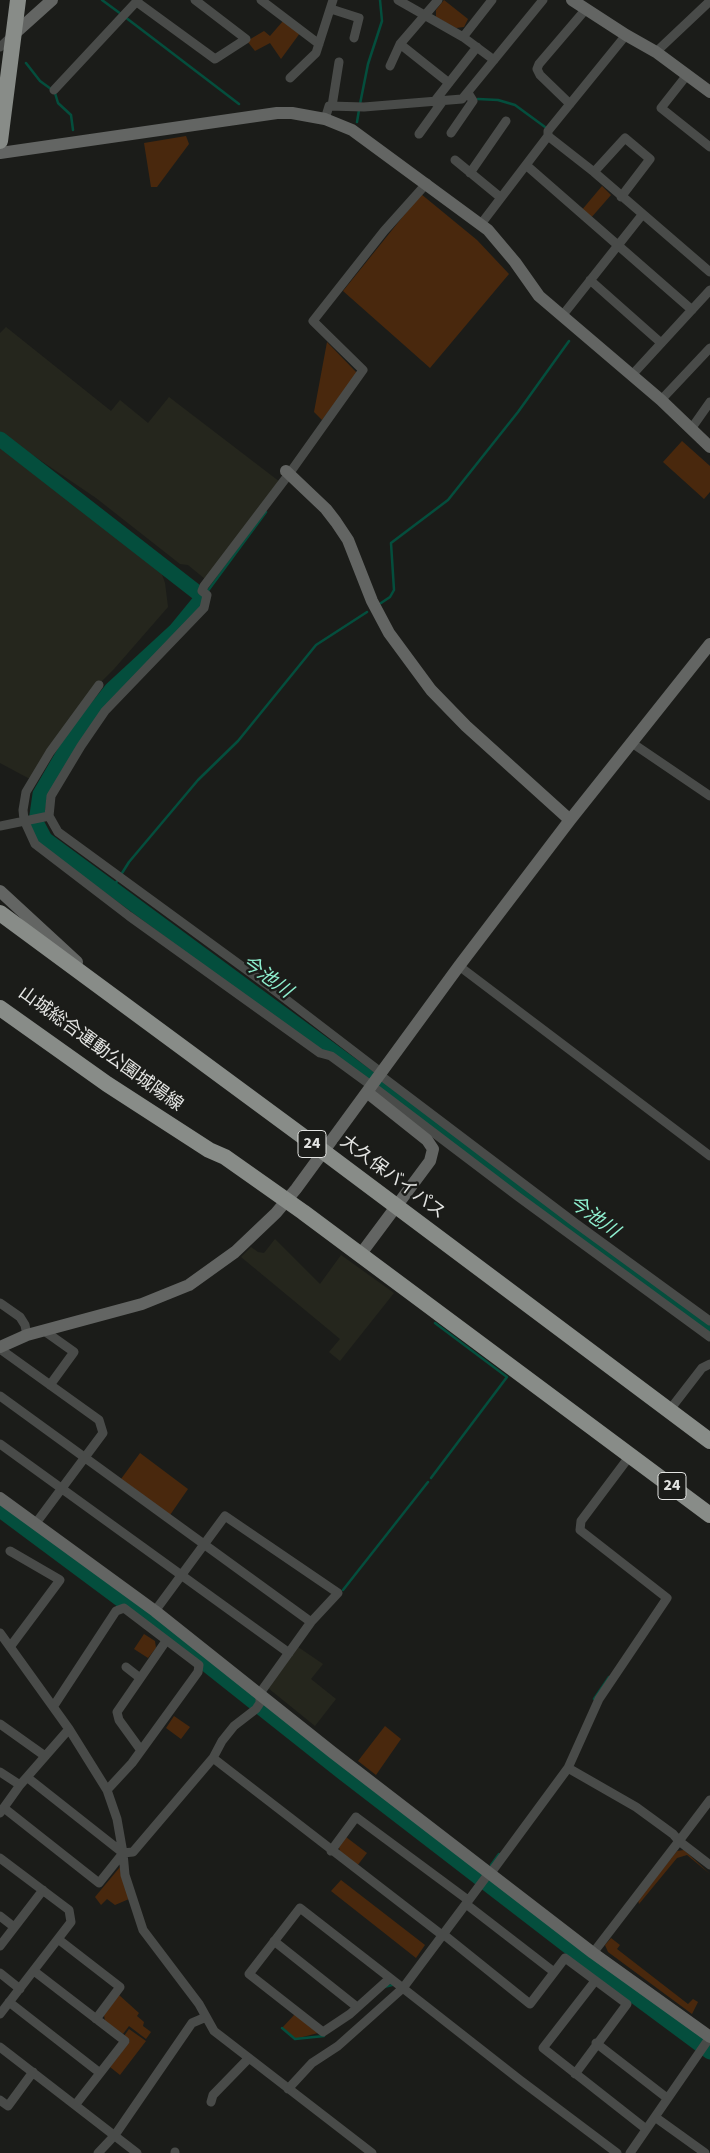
<!DOCTYPE html>
<html>
<head>
<meta charset="utf-8">
<style>
  body { margin:0 }
  canvas { display:block; background:#1b1c19 }
</style>
</head>
<body>
<canvas width="710" height="2153"></canvas>
<script>
const ctx = document.querySelector('canvas').getContext('2d');
ctx.lineJoin = 'round';
function fillPath(path, color) { ctx.fillStyle = color; ctx.fill(path, 'evenodd'); }
const poly = rows => new Path2D(rows.map(r => 'M' + r).join(''));
function trace(path, color, width, dash) { ctx.strokeStyle = color; ctx.lineWidth = width; ctx.lineCap = dash ? 'butt' : 'round'; ctx.setLineDash(dash || []); ctx.stroke(path); }
function write(font, color, halo, rows, align = 'center') {
  ctx.font = font + ' "Source Sans 3","Noto Sans JP",sans-serif'; ctx.lineWidth = 5; ctx.setLineDash([]); ctx.textBaseline = 'middle'; ctx.strokeStyle = halo; ctx.fillStyle = color; for (const [text, x, y, turn = 0] of rows) {
    ctx.save(); ctx.translate(x, y); ctx.rotate((+turn || 0) * Math.PI / 180); ctx.textAlign = isNaN(turn) ? turn : align; if (halo) ctx.strokeText(text, 0, 0); ctx.fillText(text, 0, 0); ctx.restore();
  }
}
fillPath(poly([
  [6,327,111,411,120,400,148,423,169,397,280,482,205,579,188,565,180,564,96,498,34,456,32,459,0,437,0,333],
  [0,447,57,486,159,566,165,583,168,607,114,669,92,691,32,778,28,778,0,763],
  [275,1239,320,1284,341,1255,394,1293,340,1361,329,1352,340,1339,241,1257,251,1247,258,1252,264,1253],
  [298,1647,323,1664,311,1679,336,1699,315,1726,268,1688]
]), '#25261d');
fillPath(poly([
  [444,0,468,19,464,27,456,28,436,17,436,10],
  [283,21,300,33,281,59,270,43,255,51,247,41,264,31,270,36],
  [186,136,189,144,157,187,151,187,144,143],
  [602,186,611,195,590,219,581,211],
  [421,194,477,240,509,274,430,368,343,291],
  [327,342,357,373,322,420,314,412],
  [682,441,710,466,710,492,704,499,663,462],
  [140,1453,188,1489,170,1515,121,1479],
  [144,1634,155,1641,156,1648,148,1658,134,1649],
  [174,1716,190,1727,181,1739,166,1728],
  [385,1726,401,1739,376,1775,358,1761],
  [346,1837,367,1853,357,1866,340,1852,339,1847],
  [684,1850,710,1874,687,1855,677,1858,639,1904,638,1900,677,1851],
  [120,1867,129,1899,115,1905,107,1899,101,1905,95,1897],
  [341,1880,425,1945,416,1958,331,1891],
  [611,1938,620,1945,617,1949,688,2004,693,1999,698,2002,692,2014,608,1952,605,1945],
  [119,1995,139,2013,137,2016,144,2022,143,2026,151,2032,146,2039,129,2026,123,2034,105,2021,104,2015],
  [295,2014,318,2033,295,2039,282,2028],
  [129,2029,146,2041,120,2075,110,2067,130,2041,124,2036]
]), '#49280d');
trace(poly([
  [102,0,121,14],
  [125,17,239,104],
  [26,63,40,81,51,89],
  [55,93,58,103,71,115,73,130],
  [478,99,498,100,515,105,545,127],
  [360,104,368,64,382,21,380,0],
  [357,122,359,110],
  [207,592,266,512],
  [381,603,390,597,394,590,391,543,448,500,518,412,569,341],
  [112,889,129,862,198,780,238,741,316,645,367,612],
  [431,1478,507,1377,435,1323],
  [343,1590,428,1482],
  [594,1699,609,1677],
  [491,1865,499,1854],
  [384,1987,392,1985],
  [282,2028,295,2039,324,2036]
]), '#044e3d', 2.5);
trace(poly([
  [0,439,203,597,176,630,112,689,72,739,40,794,36,822,45,839,710,1329],
  [0,1510,187,1649,342,1772,586,1960,710,2052]
]), '#044e3d', 15);
trace(poly([
  [261,0,319,44],
  [398,0,463,37,494,60],
  [137,2,215,59,246,39,195,0],
  [331,9,359,18,354,38],
  [463,37,492,0],
  [400,44,449,83],
  [0,47,13,35],
  [656,52,710,1],
  [390,66,400,44,438,0],
  [687,75,661,108,710,147],
  [290,78,316,53,333,0],
  [54,90,138,0],
  [434,102,477,47],
  [570,104,540,75,537,69,539,64,586,9],
  [332,106,339,62],
  [325,119,329,106,364,107,462,99,543,0],
  [451,133,473,101,468,93],
  [419,134,442,102],
  [548,136,594,172,710,272],
  [455,160,500,197],
  [526,165,692,310],
  [594,172,625,138,650,159,621,197],
  [470,173,506,121],
  [481,224,548,136,548,131,626,35],
  [590,280,660,342],
  [562,316,642,215],
  [632,375,710,290],
  [661,400,710,348],
  [691,429,710,402],
  [99,685,50,752,26,792,23,810,24,820,35,844,129,916,320,1053,331,1056,372,1086,517,1196,710,1337],
  [632,743,710,796],
  [0,826,49,816],
  [459,966,710,1156],
  [382,1073,266,984,58,832,49,816,51,796,81,746,105,711,204,608,207,595,202,591,204,586,289,474,363,370,313,321,384,231,427,183],
  [380,1075,574,1222,710,1321],
  [0,1303,20,1317,25,1325,27,1335],
  [43,1330,74,1352,50,1385],
  [0,1349,99,1420,103,1433,36,1523],
  [0,1396,311,1622,260,1693,260,1703,256,1709,234,1726,222,1741,213,1758,133,1852,123,1853,28,1778],
  [672,1413,669,1411,675,1403,702,1368,710,1364],
  [0,1444,289,1653],
  [155,1611,225,1516,338,1593,311,1622],
  [0,1633,69,1729,107,1790,117,1819,123,1853,125,1875,143,1930,199,2004,214,2031,372,2153],
  [10,1647,60,1580,10,1551],
  [126,1667,140,1678],
  [53,1707,116,1611,124,1608,199,1665,198,1672,132,1763,107,1790],
  [0,1724,45,1756],
  [140,1749,119,1720,117,1712,166,1641],
  [213,1758,442,1935],
  [568,1768,636,1807,673,1834,679,1841,710,1800],
  [0,1772,20,1785],
  [4,1808,99,1883,123,1853],
  [0,1813,20,1785,69,1729],
  [331,1851,356,1817,468,1900],
  [0,1858,69,1910,71,1922,0,2014],
  [490,1874,568,1768,599,1699,667,1598,580,1530,581,1521,626,1461,634,1458],
  [466,1904,554,1972],
  [0,1916,14,1927],
  [443,1934,530,2004,565,1958,627,2004,575,2074],
  [58,1939,120,1987,96,2019],
  [274,1941,357,2007],
  [0,1946,43,1890],
  [593,1953,679,1841,710,1865],
  [34,1971,125,2041,76,2104],
  [0,1973,20,1989],
  [390,1978,350,2014,323,2032,249,1974,300,1908,390,1978,520,2080,617,2153],
  [595,1981,543,2048,646,2129],
  [9,2002,100,2073],
  [596,2043,667,2098],
  [0,2047,137,2153],
  [288,2089,312,2063,338,2046,403,1988,489,1873],
  [0,2100,8,2106,33,2072],
  [211,2102,213,2095,249,2058],
  [655,2117,705,2153],
  [98,2153,115,2135,192,2023,206,2017],
  [175,2153,175,2152],
  [630,2153,710,2037]
]), '#494b49', 9);
trace(poly([
  [572,0,626,35,656,52,710,92],
  [13,35,52,0],
  [0,153,277,113,292,113,325,119,352,130,488,230,515,262,539,296,661,400,710,447],
  [286,471,326,509,336,522,348,540,372,601,389,633,431,690,466,726,570,820],
  [0,891,77,962],
  [360,1255,430,1161,433,1149,427,1140,368,1093],
  [0,1347,27,1335,142,1304,189,1285,235,1252,276,1213,296,1189,459,966,570,820,710,644],
  [0,1498,155,1611,332,1752,593,1953,710,2037]
]), '#636563', 12);
trace(poly([
  [0,141,18,0],
  [0,913,324,1152,710,1441],
  [0,1008,107,1084,209,1150,225,1157,303,1212,710,1515]
]), '#888c88', 16);
for (const [x, y, w] of [
  [312,1144,28],
  [672,1486,28]
]) { const box = new Path2D(); box.roundRect(x - w / 2, y - 13.5, w, 27, 4); ctx.fillStyle = '#1b1c19'; ctx.fill(box); trace(box, '#e4e5e3', 1); }
write('bold 16px', '#e4e5e3', null, [
  ["24",312,1144],
  ["24",672,1486]
]);
write('18px', '#e4e5e3', '#1b1c19', [
  ["山城総合運動公園城陽線",100,1050,36],
  ["大久保バイパス",392,1178,37]
]);
write('italic 19px', '#8ff0d0', '#1b1c19', [
  ["今池川",266,978,36],
  ["今池川",593,1218,36]
]);
</script>
</body>
</html>
